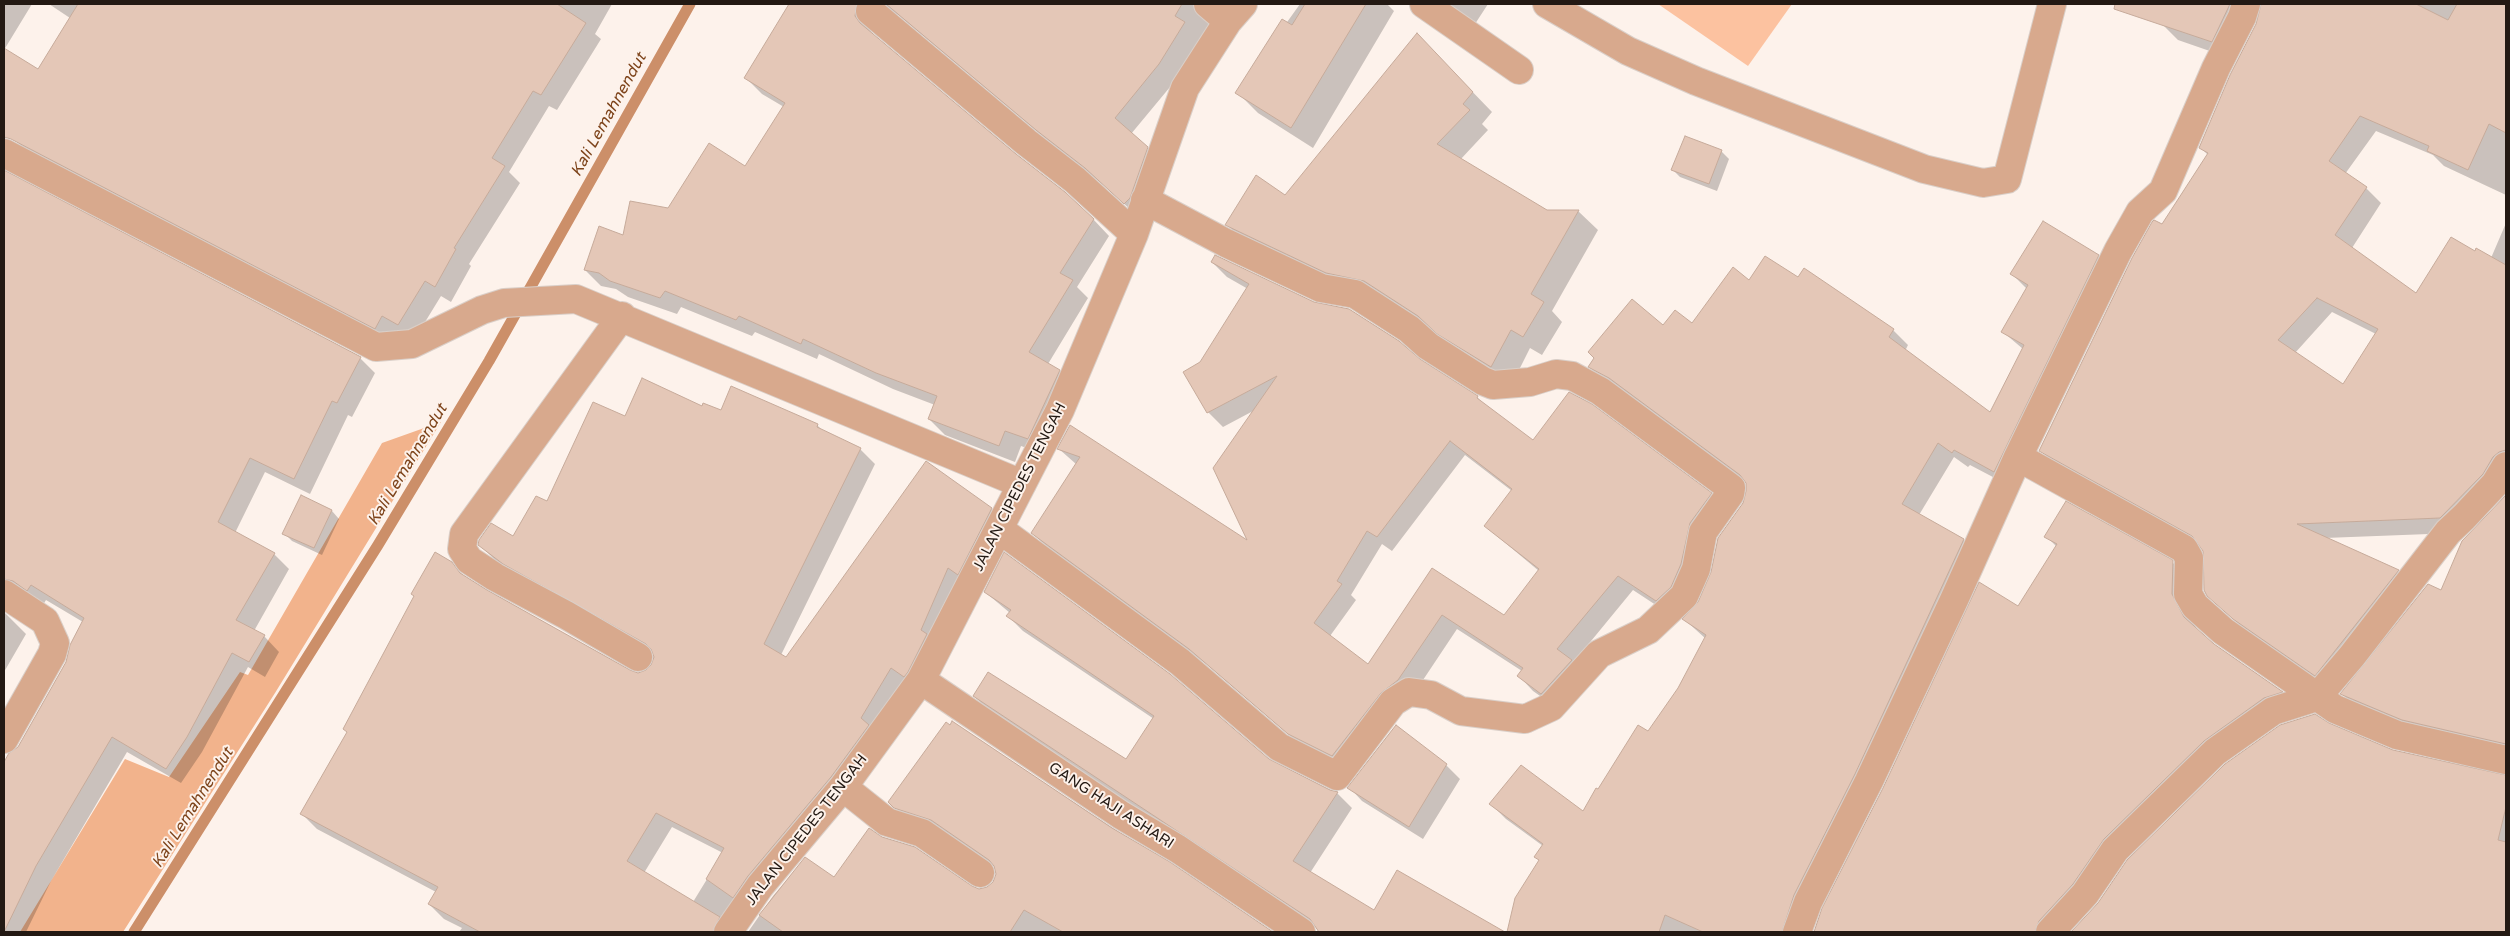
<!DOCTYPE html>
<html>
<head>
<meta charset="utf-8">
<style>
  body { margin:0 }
  #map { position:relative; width:2510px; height:936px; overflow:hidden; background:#fdf2eb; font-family:"Varela Round",sans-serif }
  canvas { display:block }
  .frame { position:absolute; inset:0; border:5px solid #231913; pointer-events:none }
</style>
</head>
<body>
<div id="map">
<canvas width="2510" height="936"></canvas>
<div class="frame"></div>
</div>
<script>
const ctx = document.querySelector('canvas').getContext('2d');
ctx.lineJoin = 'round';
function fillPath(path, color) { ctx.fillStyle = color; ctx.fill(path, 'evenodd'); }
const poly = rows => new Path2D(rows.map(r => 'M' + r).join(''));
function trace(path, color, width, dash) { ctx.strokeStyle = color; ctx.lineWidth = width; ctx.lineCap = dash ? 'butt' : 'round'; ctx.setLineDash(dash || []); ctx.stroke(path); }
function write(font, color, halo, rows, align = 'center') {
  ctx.font = font + ' "Varela Round",sans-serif'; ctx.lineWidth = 4; ctx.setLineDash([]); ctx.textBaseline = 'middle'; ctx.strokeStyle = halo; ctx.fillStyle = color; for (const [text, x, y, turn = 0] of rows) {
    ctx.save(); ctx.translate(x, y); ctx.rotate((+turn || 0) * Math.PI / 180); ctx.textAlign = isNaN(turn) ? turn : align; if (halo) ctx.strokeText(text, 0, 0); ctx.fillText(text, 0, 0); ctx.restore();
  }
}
fillPath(poly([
  [1658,4,1792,4,1748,66]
]), '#fcc2a0');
fillPath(poly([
  [441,422,275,693,123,932,20,932,125,759,169,777,240,672,248,675,382,443]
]), '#f2b38c');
fillPath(poly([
  [4,4,32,4,4,50,38,70,70,18,49,4,612,4,595,34,601,39,557,110,549,106,509,172,520,183,469,264,471,266,451,302,441,296,414,340,398,330,391,344,31,156,15,140,22,128,4,117],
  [790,4,796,4,812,14,842,13,850,4,1221,4,1212,10,1209,24,1175,81,1131,134,1163,164,1141,219,1102,184,1054,146,898,15,890,11,870,24,871,33,1093,219,1109,236,1077,287,1088,298,1048,364,1059,371,1076,387,1044,454,1021,446,1015,462,945,435,929,419,935,405,893,389,819,354,817,359,755,332,752,336,681,307,677,314,628,297,616,289,601,286,585,270,624,236,745,167,784,107,762,94,746,78],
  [1300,4,1387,4,1394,11,1313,148,1258,113,1237,92],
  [1434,4,1488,4,1475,24],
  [2153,4,2258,4,2227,57,2178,40,2163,25,2162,7],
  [2262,4,2506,4,2506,195,2444,166,2433,155,2376,131,2345,174,2366,188,2381,203,2352,248,2417,295,2475,253,2491,258,2506,223,2506,477,2455,533,2325,538,2398,571,2413,586,2330,690,2249,634,2224,611,2201,546,2055,465,2040,450,2162,226,2208,155,2200,147,2257,25],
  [2332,312,2376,334,2343,386,2295,353],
  [1436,54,1492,112,1482,124,1488,130,1460,160,1547,211,1578,211,1598,230,1552,311,1562,322,1542,355,1530,348,1511,386,1458,353,1438,335,1384,300,1246,244,1227,225,1285,197],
  [1721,151,1729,159,1717,191,1680,177,1673,170],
  [4,201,114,251,360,358,375,373,352,417,348,415,310,494,265,472,235,533,274,554,289,569,254,631,264,636,279,652,265,677,248,667,202,752,181,783,127,752,51,881,26,932,4,932,4,765,10,754,19,748,67,662,83,622,46,600,43,605,4,608],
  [2098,256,2113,271,2010,486,1970,465,1968,467,1954,457,1919,515,1963,540,1978,556,1801,932,1508,932,1516,898,1540,861,1536,857,1543,846,1506,819,1491,804,1584,813,1599,791,1648,733,1679,689,1706,639,1684,619,1699,603,1748,491,1746,482,1626,393,1604,382,1589,367,1664,327,1692,325,1750,282,1799,278,1893,330,1908,345,1905,351,1991,414,2023,349,2003,332,2027,289,2012,274],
  [1212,262,1419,360,1477,397,1489,409,1533,442,1711,494,1725,509,1671,615,1633,590,1573,663,1557,708,1533,691,1519,676,1522,671,1457,629,1413,695,1347,770,1304,748,1206,664,1047,547,1032,533,1076,464,1059,449,1070,427,1250,544,1255,410,1223,427,1208,412,1201,363,1248,289,1227,277],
  [1465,455,1512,491,1485,526,1539,571,1504,616,1433,570,1369,666,1330,636,1356,600,1351,595,1382,544,1392,551],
  [703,407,817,425,823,431,860,449,875,464,781,655,786,658,991,509,1006,524,936,645,734,932,459,932,462,928,444,919,429,904,436,892,317,829,302,814,451,563,466,578,630,672,638,674,647,671,652,666,654,654,520,578,495,560,480,545,513,537,625,418],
  [672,827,723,853,693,902,644,873],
  [2506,497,2506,755,2357,709,2342,694,2441,591,2463,541],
  [332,511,339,519,322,555,292,541,284,533],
  [2046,536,2172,562,2187,577,2187,610,2198,631,2213,645,2282,693,2296,707,2221,754,2057,932,1815,932,1824,909,2057,547],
  [985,592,1268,760,1337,793,1352,808,1310,873,1375,912,1397,872,1502,932,1318,932,1317,928,989,711,974,696,1127,760,1154,719,1023,631,1008,616,1010,613],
  [4,612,26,634,4,672],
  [953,723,1271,932,748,932,773,896,805,859,834,879,881,838,971,887,979,890,988,888,994,883,997,874,996,868,947,835,904,817,889,802],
  [2328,725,2393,751,2506,776,2506,932,2073,932,2098,905],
  [1396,726,1446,765,1460,779,1423,839,1362,801,1349,787]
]), '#0003');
trace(poly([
  [134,932,378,545,489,361,690,4]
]), '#cc8f69', 11);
const building = poly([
  [78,4,557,4,586,23,541,95,533,91,492,158,505,166,454,248,456,249,435,287,425,281,398,325,382,316,375,329,11,139,4,137,4,48,38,69,78,4],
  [789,4,857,4,855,16,860,23,1016,154,1065,192,1094,219,1060,273,1073,280,1029,352,1060,370,1028,439,1005,431,999,446,928,419,937,396,876,373,803,339,801,344,739,316,736,320,665,291,660,298,610,281,599,273,584,270,599,226,623,235,630,201,668,208,709,143,745,166,785,103,744,78,789,4],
  [886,4,1182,4,1175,16,1185,22,1159,64,1115,118,1148,147,1130,198,1124,204,1085,168,1036,130,886,4],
  [1305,4,1366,4,1291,128,1235,93,1282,19,1292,25,1305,4],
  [2115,4,2230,4,2212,42,2114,9,2115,4],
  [2261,4,2416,4,2448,20,2457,4,2506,4,2506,133,2489,124,2468,170,2427,151,2429,146,2360,116,2329,161,2367,187,2335,235,2416,293,2451,237,2475,251,2476,248,2506,265,2506,450,2499,452,2493,457,2483,474,2440,518,2297,524,2399,570,2315,676,2233,619,2207,596,2204,590,2203,551,2192,536,2039,451,2132,258,2152,222,2154,220,2162,224,2208,153,2199,148,2230,75,2256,24,2261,4],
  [2317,298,2378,329,2343,384,2278,340,2317,298],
  [1417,33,1473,92,1463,104,1470,110,1437,144,1547,210,1579,210,1531,294,1544,302,1523,337,1511,330,1491,367,1437,334,1418,316,1364,281,1326,273,1225,225,1256,175,1285,195,1417,33],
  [1685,136,1722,150,1709,184,1671,170,1685,136],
  [4,170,361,357,337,403,332,401,294,479,250,458,218,522,275,553,236,620,265,635,249,662,232,653,187,737,166,769,112,737,36,866,4,932,4,762,9,753,18,747,66,662,70,645,84,618,31,585,27,591,13,581,4,579,4,170],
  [2043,221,2099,255,1994,472,1954,450,1952,453,1938,443,1902,504,1964,539,1855,774,1794,895,1782,932,1703,932,1665,915,1659,932,1507,932,1515,898,1539,860,1534,857,1543,844,1489,804,1521,765,1583,811,1596,788,1598,789,1638,725,1648,731,1678,688,1706,635,1682,619,1698,602,1711,572,1718,538,1743,503,1746,491,1746,483,1740,475,1609,378,1588,367,1594,358,1588,352,1632,299,1663,325,1675,310,1692,323,1733,267,1749,280,1765,256,1798,277,1804,268,1894,329,1889,337,1990,412,2024,345,2001,332,2028,285,2010,274,2043,221],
  [1215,255,1314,302,1349,309,1399,341,1420,359,1478,396,1477,398,1533,440,1569,392,1592,404,1712,493,1690,523,1681,564,1671,587,1656,601,1618,576,1557,649,1572,660,1541,694,1517,676,1523,668,1442,615,1398,680,1381,693,1332,756,1288,734,1189,649,1031,533,1080,457,1057,449,1070,425,1247,540,1213,468,1277,376,1207,413,1183,372,1200,362,1249,284,1211,262,1215,255],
  [1450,441,1512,489,1484,526,1539,569,1504,615,1432,568,1368,664,1314,623,1342,584,1337,581,1367,531,1377,537,1450,441],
  [642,378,702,406,703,403,721,410,731,386,818,424,817,427,861,448,764,644,786,657,926,461,992,508,958,575,948,568,921,630,927,634,908,672,904,677,891,668,861,718,869,725,831,777,748,876,733,898,706,879,724,848,656,813,627,861,720,917,713,932,480,932,428,904,438,887,300,814,347,732,343,729,414,596,411,594,435,552,452,562,460,573,487,590,630,670,638,673,646,670,651,665,654,657,651,649,646,644,503,564,478,545,479,540,491,523,513,536,536,496,547,501,593,402,625,416,642,378],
  [301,495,332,510,314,548,282,534,301,495],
  [2506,495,2506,744,2402,720,2340,694,2428,584,2441,590,2462,541,2506,495],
  [2066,501,2173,560,2172,594,2184,617,2214,644,2283,692,2264,698,2204,741,2104,839,2073,884,2039,921,2035,932,1814,932,1822,908,1883,788,1979,582,2018,606,2057,544,2044,537,2066,501],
  [1004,552,1170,674,1269,759,1330,790,1338,792,1293,861,1374,910,1397,870,1505,932,1319,932,1310,919,973,696,988,672,1126,759,1154,716,1006,616,1011,610,984,592,1004,552],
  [2315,714,2329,723,2393,750,2506,775,2506,807,2498,840,2506,842,2506,932,2071,932,2098,903,2127,860,2225,764,2280,725,2315,714],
  [952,721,1112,828,1170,862,1273,932,1063,932,1024,910,1010,932,783,932,759,915,805,857,834,877,869,828,882,837,915,847,972,886,979,889,987,887,993,882,996,874,994,866,989,860,931,820,894,808,888,802,946,722,950,725,952,721],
  [1396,725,1447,764,1409,827,1347,788,1396,725]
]);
fillPath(building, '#e4c7b7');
trace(building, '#c6aa9a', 1);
const street = poly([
  [1208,4,1228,21],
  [1424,4,1519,70],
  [1547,4,1628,51,1696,81,1924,169,1983,183,2007,179,2052,4],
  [870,11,1026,142,1075,180,1134,234],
  [4,153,376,347,412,344,482,310,504,303,576,299,1022,484],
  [622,316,464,534,462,549,469,560,495,577,566,615,638,657],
  [2018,457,2118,251,2140,212,2163,191,2216,68,2242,17,2246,4],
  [999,529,1180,662,1279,747,1337,776,1393,702,1409,692,1431,695,1461,711,1525,719,1551,707,1599,654,1648,630,1684,596,1696,569,1703,532,1730,494,1731,488,1600,391,1572,376,1556,374,1530,382,1493,385,1483,381,1428,346,1409,329,1355,294,1321,288,1226,243,1145,200],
  [4,594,45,621,55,643,52,654,4,739],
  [921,680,1121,815,1178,849,1301,932],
  [843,787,887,822,922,833,980,873],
  [728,932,760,886,843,787,921,680,1060,410,1134,234,1185,88,1228,21,1243,4],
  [1797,932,1808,902,1869,781,1954,600,2018,457,2184,549,2189,558,2188,594,2195,606,2223,631,2335,709,2397,735,2506,760],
  [2050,932,2085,894,2115,850,2215,752,2273,711,2317,697,2352,656,2448,532,2464,517,2495,484,2506,466]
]);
trace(street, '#dacfc8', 30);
trace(street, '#d8a98d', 28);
write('15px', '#231913', '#fdf2eb', [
  ["JALAN CIPEDES TENGAH",1020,487,-63],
  ["GANG HAJI ASHARI",1111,806,33],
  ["JALAN CIPEDES TENGAH",807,830,-52]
]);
write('italic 16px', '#7e441b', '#fdf2eb', [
  ["Kali Lemahnendut",609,115,-61],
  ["Kali Lemahnendut",408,465,-59],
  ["Kali Lemahnendut",193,808,-58]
]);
</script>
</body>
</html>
